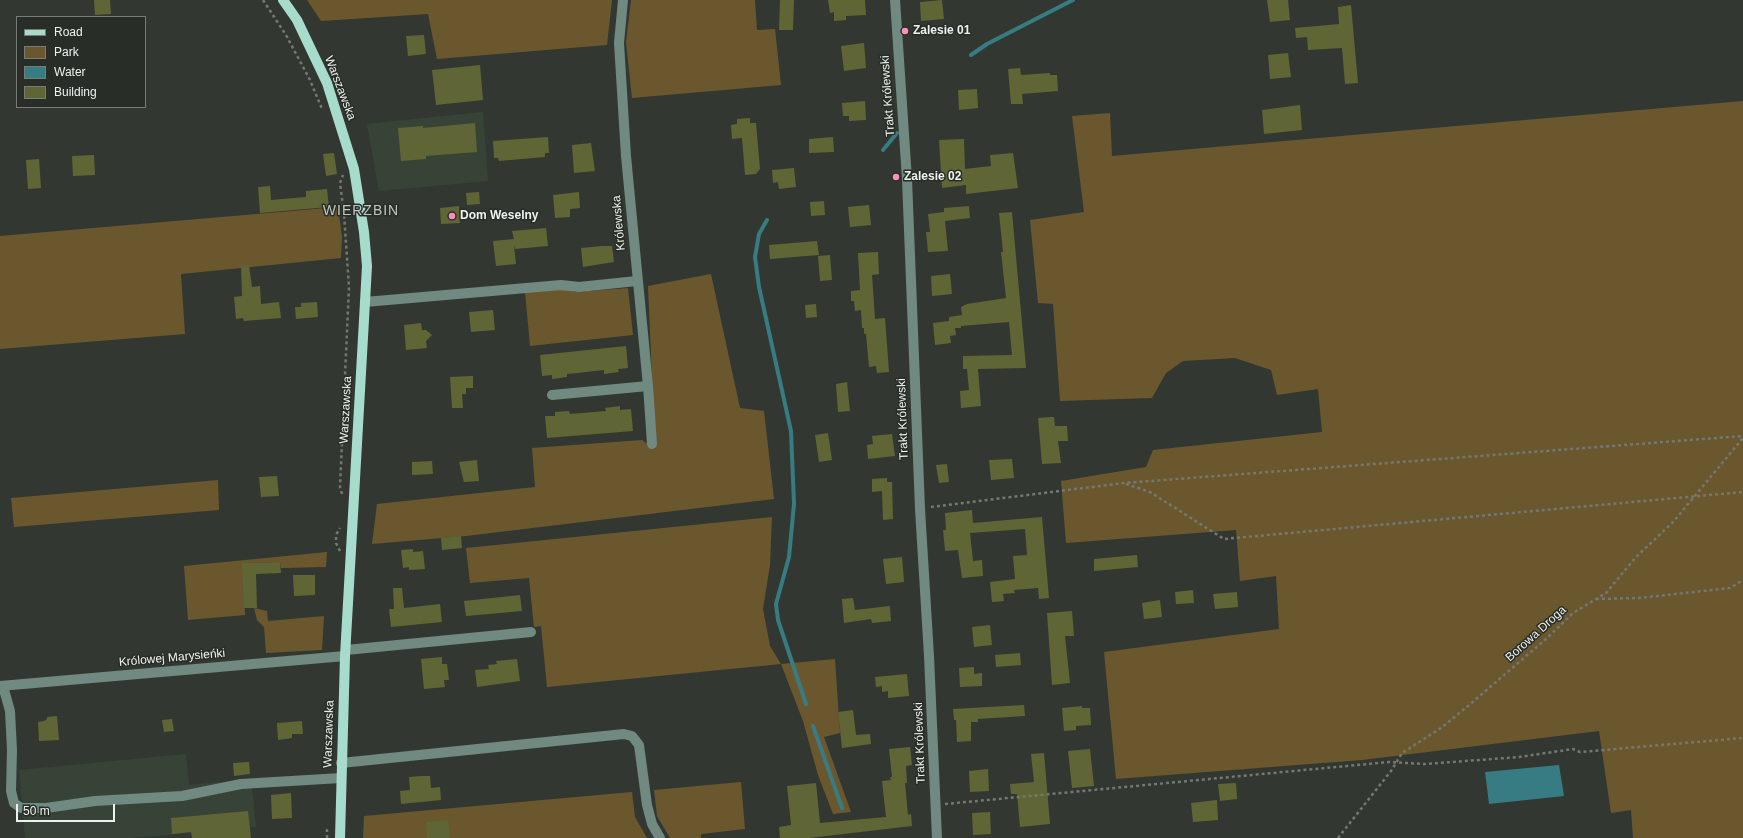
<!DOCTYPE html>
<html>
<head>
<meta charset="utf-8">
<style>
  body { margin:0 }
  #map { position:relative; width:1743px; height:838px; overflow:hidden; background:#323831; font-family:Helvetica,sans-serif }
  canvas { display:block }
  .legend { position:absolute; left:16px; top:16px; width:130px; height:92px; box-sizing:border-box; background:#282e27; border:1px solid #777c77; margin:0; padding:5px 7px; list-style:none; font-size:12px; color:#eef2ee }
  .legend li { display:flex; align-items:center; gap:8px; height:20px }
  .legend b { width:20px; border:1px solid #777c77 }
  .scale { position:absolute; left:16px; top:804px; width:99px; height:18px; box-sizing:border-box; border:2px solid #eef2ee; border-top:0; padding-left:5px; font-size:12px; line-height:14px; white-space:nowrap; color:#eef2ee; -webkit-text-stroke:3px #282e27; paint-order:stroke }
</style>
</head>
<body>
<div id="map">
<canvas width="1743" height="838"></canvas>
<ul class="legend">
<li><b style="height:5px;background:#a7dccc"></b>Road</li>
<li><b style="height:11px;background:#6b572e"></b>Park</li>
<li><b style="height:11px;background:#377c82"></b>Water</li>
<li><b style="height:11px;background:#606535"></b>Building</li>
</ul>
<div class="scale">50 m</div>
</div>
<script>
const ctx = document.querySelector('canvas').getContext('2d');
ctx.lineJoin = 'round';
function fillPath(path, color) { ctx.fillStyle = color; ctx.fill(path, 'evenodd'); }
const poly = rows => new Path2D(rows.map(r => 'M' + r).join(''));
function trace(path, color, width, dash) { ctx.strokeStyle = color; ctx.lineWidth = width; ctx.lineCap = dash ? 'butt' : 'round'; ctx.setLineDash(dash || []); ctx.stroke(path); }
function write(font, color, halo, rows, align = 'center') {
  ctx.font = font + ' Helvetica,sans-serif'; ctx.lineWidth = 3; ctx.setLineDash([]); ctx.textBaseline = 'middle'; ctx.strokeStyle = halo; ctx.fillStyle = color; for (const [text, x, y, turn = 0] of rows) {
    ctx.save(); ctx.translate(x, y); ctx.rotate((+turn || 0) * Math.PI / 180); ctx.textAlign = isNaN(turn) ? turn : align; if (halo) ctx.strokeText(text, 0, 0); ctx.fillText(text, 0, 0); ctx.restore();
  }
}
fillPath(poly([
  [483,112,488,181,379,191,367,124],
  [186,754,189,785,251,779,256,827,132,838,25,838,19,770]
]), '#384337');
fillPath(poly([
  [307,0,612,0,607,45,437,59,428,14,321,21],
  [631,0,755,0,757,30,775,29,781,85,632,98,626,42],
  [1743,101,1743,838,1633,838,1631,810,1611,813,1599,731,1362,760,1116,779,1104,652,1279,629,1276,576,1240,581,1236,530,1066,543,1061,481,1146,467,1153,450,1322,432,1318,389,1277,395,1271,370,1235,358,1183,361,1166,373,1152,398,1060,401,1053,304,1038,303,1030,220,1084,212,1072,116,1110,113,1112,156],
  [338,207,342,237,341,258,181,274,185,334,0,349,0,236],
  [711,274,740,408,764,411,774,499,466,536,372,544,377,504,535,487,532,448,642,440,655,449,648,286],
  [628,288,633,335,530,346,525,292,566,289,575,292],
  [218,480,219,510,14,527,11,498],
  [772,517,770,565,763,609,770,646,781,664,835,659,840,733,824,737,851,812,833,814,818,775,803,721,781,664,547,687,541,626,534,627,529,578,470,583,466,548],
  [327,552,326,567,281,568,280,562,243,563,245,615,188,620,184,566],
  [254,608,267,611,268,621,324,616,322,650,266,653,264,627,257,620],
  [741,782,745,829,701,834,701,838,670,838,657,816,654,790],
  [632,792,635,817,647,838,363,838,364,816]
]), '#6b572e');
fillPath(poly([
  [1559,765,1564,796,1489,804,1485,772]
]), '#377c82');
trace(poly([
  [971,55,987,44,1073,0],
  [883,150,897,133],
  [767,220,759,234,755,257,759,287,791,431,794,504,789,557,776,604,778,620,806,704],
  [813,726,842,808]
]), '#377c82', 4);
fillPath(poly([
  [94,0,110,0,111,14,95,15],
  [780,0,794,0,793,30,779,30],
  [828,0,865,0,866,15,846,16,846,20,834,21,834,12,830,13],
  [942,0,944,19,921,21,920,2],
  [1267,0,1288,0,1290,20,1270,22],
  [1351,5,1358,83,1345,84,1342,48,1308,50,1307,37,1296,38,1295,28,1339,24,1338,7],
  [424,35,426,54,408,56,406,36],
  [864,43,866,68,844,71,841,46],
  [1288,53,1291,77,1270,79,1268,55],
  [480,65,483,100,436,105,432,70],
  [1020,68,1021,75,1050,73,1050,75,1057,75,1058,91,1022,94,1023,104,1011,104,1008,69],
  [977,89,978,108,959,110,958,90],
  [865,101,866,120,849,121,849,116,843,116,842,103],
  [1300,105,1302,130,1264,134,1262,110],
  [750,118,750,123,756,123,760,169,756,174,745,175,742,138,732,139,731,125,737,124,737,119],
  [475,123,477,152,426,156,426,159,401,161,398,128,423,126,423,128],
  [548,137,549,153,545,153,545,157,499,161,498,158,494,158,493,141],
  [833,137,834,152,809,153,809,139],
  [964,139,965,169,991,166,990,155,1013,153,1018,188,966,194,966,185,942,188,939,140],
  [591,143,595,171,574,173,572,145],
  [334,153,337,174,326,176,323,154],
  [94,155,95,175,73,176,72,156],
  [39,159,41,188,28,189,26,160],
  [794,168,796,187,779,189,778,182,773,183,772,170],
  [270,186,271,200,306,197,306,191,327,189,329,207,260,213,258,187],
  [479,192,480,204,467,205,466,193],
  [579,192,580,208,570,209,570,217,555,218,553,195],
  [824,201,825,215,811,216,810,202],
  [869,205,871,225,850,227,848,207],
  [459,206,460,223,441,224,440,208],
  [969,206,970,218,945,221,948,251,928,252,926,232,930,232,928,214,944,212,944,208],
  [1012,212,1026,368,978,369,981,406,961,408,960,391,969,390,967,369,963,369,963,356,1012,355,1009,322,961,326,961,328,955,328,956,335,950,336,951,343,935,345,933,323,949,321,949,317,962,315,961,307,967,304,1006,298,1001,252,1003,252,999,213],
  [546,228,548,246,515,249,514,245,516,264,496,266,493,241,514,239,512,231],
  [817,241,819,255,770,259,769,245],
  [602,246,612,246,614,262,583,267,581,248],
  [878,252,879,274,872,275,875,319,885,318,889,372,877,373,876,366,869,367,866,334,864,334,864,328,862,328,861,310,855,311,854,301,851,301,851,291,860,290,858,253],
  [830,255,832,280,820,281,818,256],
  [249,265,252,287,260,286,261,304,279,302,281,318,244,321,243,318,236,319,234,297,242,296,241,266],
  [950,274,952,294,932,296,931,276],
  [317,302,318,317,296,319,295,307,301,307,301,303],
  [816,304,817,317,806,318,805,305],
  [493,310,495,330,471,332,469,312],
  [421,323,422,330,426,330,432,335,426,341,427,348,406,350,404,325],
  [626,346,628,368,618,369,619,372,604,374,604,370,577,373,567,374,567,377,552,379,552,375,542,376,540,355],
  [473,376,473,388,466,388,466,394,462,394,463,408,452,408,450,377],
  [847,382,850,411,838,412,836,384],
  [620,406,620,410,631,409,633,431,547,438,545,416,555,416,555,412,569,411,570,414,606,411,605,408],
  [1051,417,1054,417,1055,426,1067,426,1068,441,1058,441,1061,463,1042,464,1038,418],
  [828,433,832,460,819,462,815,435],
  [892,434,895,456,868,459,867,445,873,444,872,436],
  [1012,459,1014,478,991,480,989,460],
  [477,460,479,481,464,482,459,462],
  [432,461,433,474,412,475,412,462],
  [947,464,949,482,939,483,936,465],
  [277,476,279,496,261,497,259,477],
  [887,478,887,482,892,482,893,519,883,520,882,491,872,492,872,479],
  [972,510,973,523,1042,517,1049,598,1039,599,1038,588,1014,590,1015,593,1003,594,1004,601,992,602,990,582,1015,579,1013,556,1027,555,1025,529,970,533,973,561,982,560,983,576,962,578,958,550,945,551,943,530,946,530,945,513],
  [461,536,462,548,442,550,441,538],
  [413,549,413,552,423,551,425,569,409,570,409,567,403,568,401,550],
  [1137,555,1138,567,1094,571,1094,559],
  [902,557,904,582,886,584,883,559],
  [280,562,281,573,256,574,257,608,244,608,242,563],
  [293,575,315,575,315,595,294,596],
  [393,588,402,588,404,608,440,604,442,622,391,627,389,609,394,609],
  [1193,590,1194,603,1176,604,1175,592],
  [1237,592,1238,607,1215,609,1213,594],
  [520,595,522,611,466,616,464,601],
  [853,598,855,610,890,606,891,621,872,623,871,619,844,623,842,599],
  [1160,600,1162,617,1144,619,1142,603],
  [1072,611,1074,636,1065,636,1070,683,1052,685,1047,613],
  [990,625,992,645,974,647,972,627],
  [1020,653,1021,665,996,667,995,655],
  [442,657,442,664,447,664,449,680,444,680,445,687,424,689,421,659],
  [517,659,520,681,477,687,475,670,489,669,488,665,497,664,496,661],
  [974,667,974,674,982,673,982,686,960,687,959,668],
  [907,674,909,696,888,698,888,691,882,692,882,686,876,687,875,677],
  [1024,705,1025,716,978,719,978,722,971,722,971,741,957,742,956,720,954,720,953,709],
  [1082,706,1082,708,1090,708,1091,725,1076,726,1076,730,1064,731,1062,708],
  [853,710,856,735,870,734,871,744,842,748,838,712],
  [57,716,59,740,39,741,38,722,44,721,47,719,47,717],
  [172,719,174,731,164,732,162,720],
  [302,721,303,734,292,734,292,738,278,740,277,723],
  [910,747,912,765,906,766,907,783,905,783,908,815,911,814,912,826,809,838,780,838,779,827,791,825,787,786,816,783,820,823,886,817,882,781,891,780,890,777,892,777,889,749],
  [1090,749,1094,786,1072,788,1068,751],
  [1044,753,1050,824,1020,827,1017,794,1011,794,1010,784,1034,782,1031,754],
  [249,762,250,774,234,776,233,763],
  [988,769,989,791,970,792,969,771],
  [422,776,430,776,431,788,440,787,441,800,401,804,400,791,410,790,409,777],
  [1236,783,1237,799,1220,801,1218,784],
  [291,793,292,818,272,819,271,795],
  [1217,800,1218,820,1193,822,1191,803],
  [248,811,251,838,192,838,191,832,172,834,171,818],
  [990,812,991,834,973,835,972,813],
  [448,820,450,838,427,838,426,822]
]), '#606535');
trace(poly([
  [263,0,286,35,310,80,322,109],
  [1126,484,1150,492,1224,539,1743,492],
  [342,494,340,487,349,287,344,214,340,183,343,175],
  [931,507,1124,483,1743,436],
  [340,551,336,543,336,535,340,528],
  [1596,599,1639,598,1730,588,1743,580],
  [945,804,1389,762,1425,764,1519,757,1573,749,1580,752,1743,738],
  [327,838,327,830,328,827],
  [1338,838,1391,771,1402,753,1441,728,1468,706,1546,639,1573,613,1606,593,1636,557,1674,521,1743,438]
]), '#737872', 2.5, [3, 3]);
trace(poly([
  [623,0,619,43,626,156,648,386,652,444],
  [895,0,907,179,920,509,929,656,937,838],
  [365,302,561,285,579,287,637,281],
  [552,395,648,386],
  [346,650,531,632],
  [0,686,345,656],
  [3,686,10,711,12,750,11,791,14,803,21,808,46,808,95,801,182,796,241,784,341,778],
  [341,763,624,734,632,736,639,745,647,805,652,824,660,838]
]), '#708981', 10);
trace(poly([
  [283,0,297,20,327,83,354,169,364,232,367,266,365,302,345,656,340,838]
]), '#a7dccc', 10);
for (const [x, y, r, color] of [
  [905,31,4,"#fd8ec0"],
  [896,177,4,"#fd8ec0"],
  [452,216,4,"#fd8ec0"]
]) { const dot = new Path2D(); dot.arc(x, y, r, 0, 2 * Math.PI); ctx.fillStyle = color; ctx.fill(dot); trace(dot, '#282e27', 1.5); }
write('bold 12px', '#eef2ee', '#282e27', [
  ["Zalesie 01",913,31],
  ["Zalesie 02",904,177],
  ["Dom Weselny",460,216]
], 'left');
write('12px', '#eef2ee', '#282e27', [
  ["Warszawska",340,88,69],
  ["Trakt Królewski",888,96,-94],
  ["Królewska",619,223,-95],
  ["Warszawska",346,410,-87],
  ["Trakt Królewski",903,419,-92],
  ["Borowa Droga",1536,634,-42],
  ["Królowej Marysieńki",172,658,-5],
  ["Warszawska",329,734,-88],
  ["Trakt Królewski",920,743,-92]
]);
ctx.letterSpacing = '1px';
write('14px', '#bfc7bf', '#282e27', [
  ["WIERZBIN",361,211]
]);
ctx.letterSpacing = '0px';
</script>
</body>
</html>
